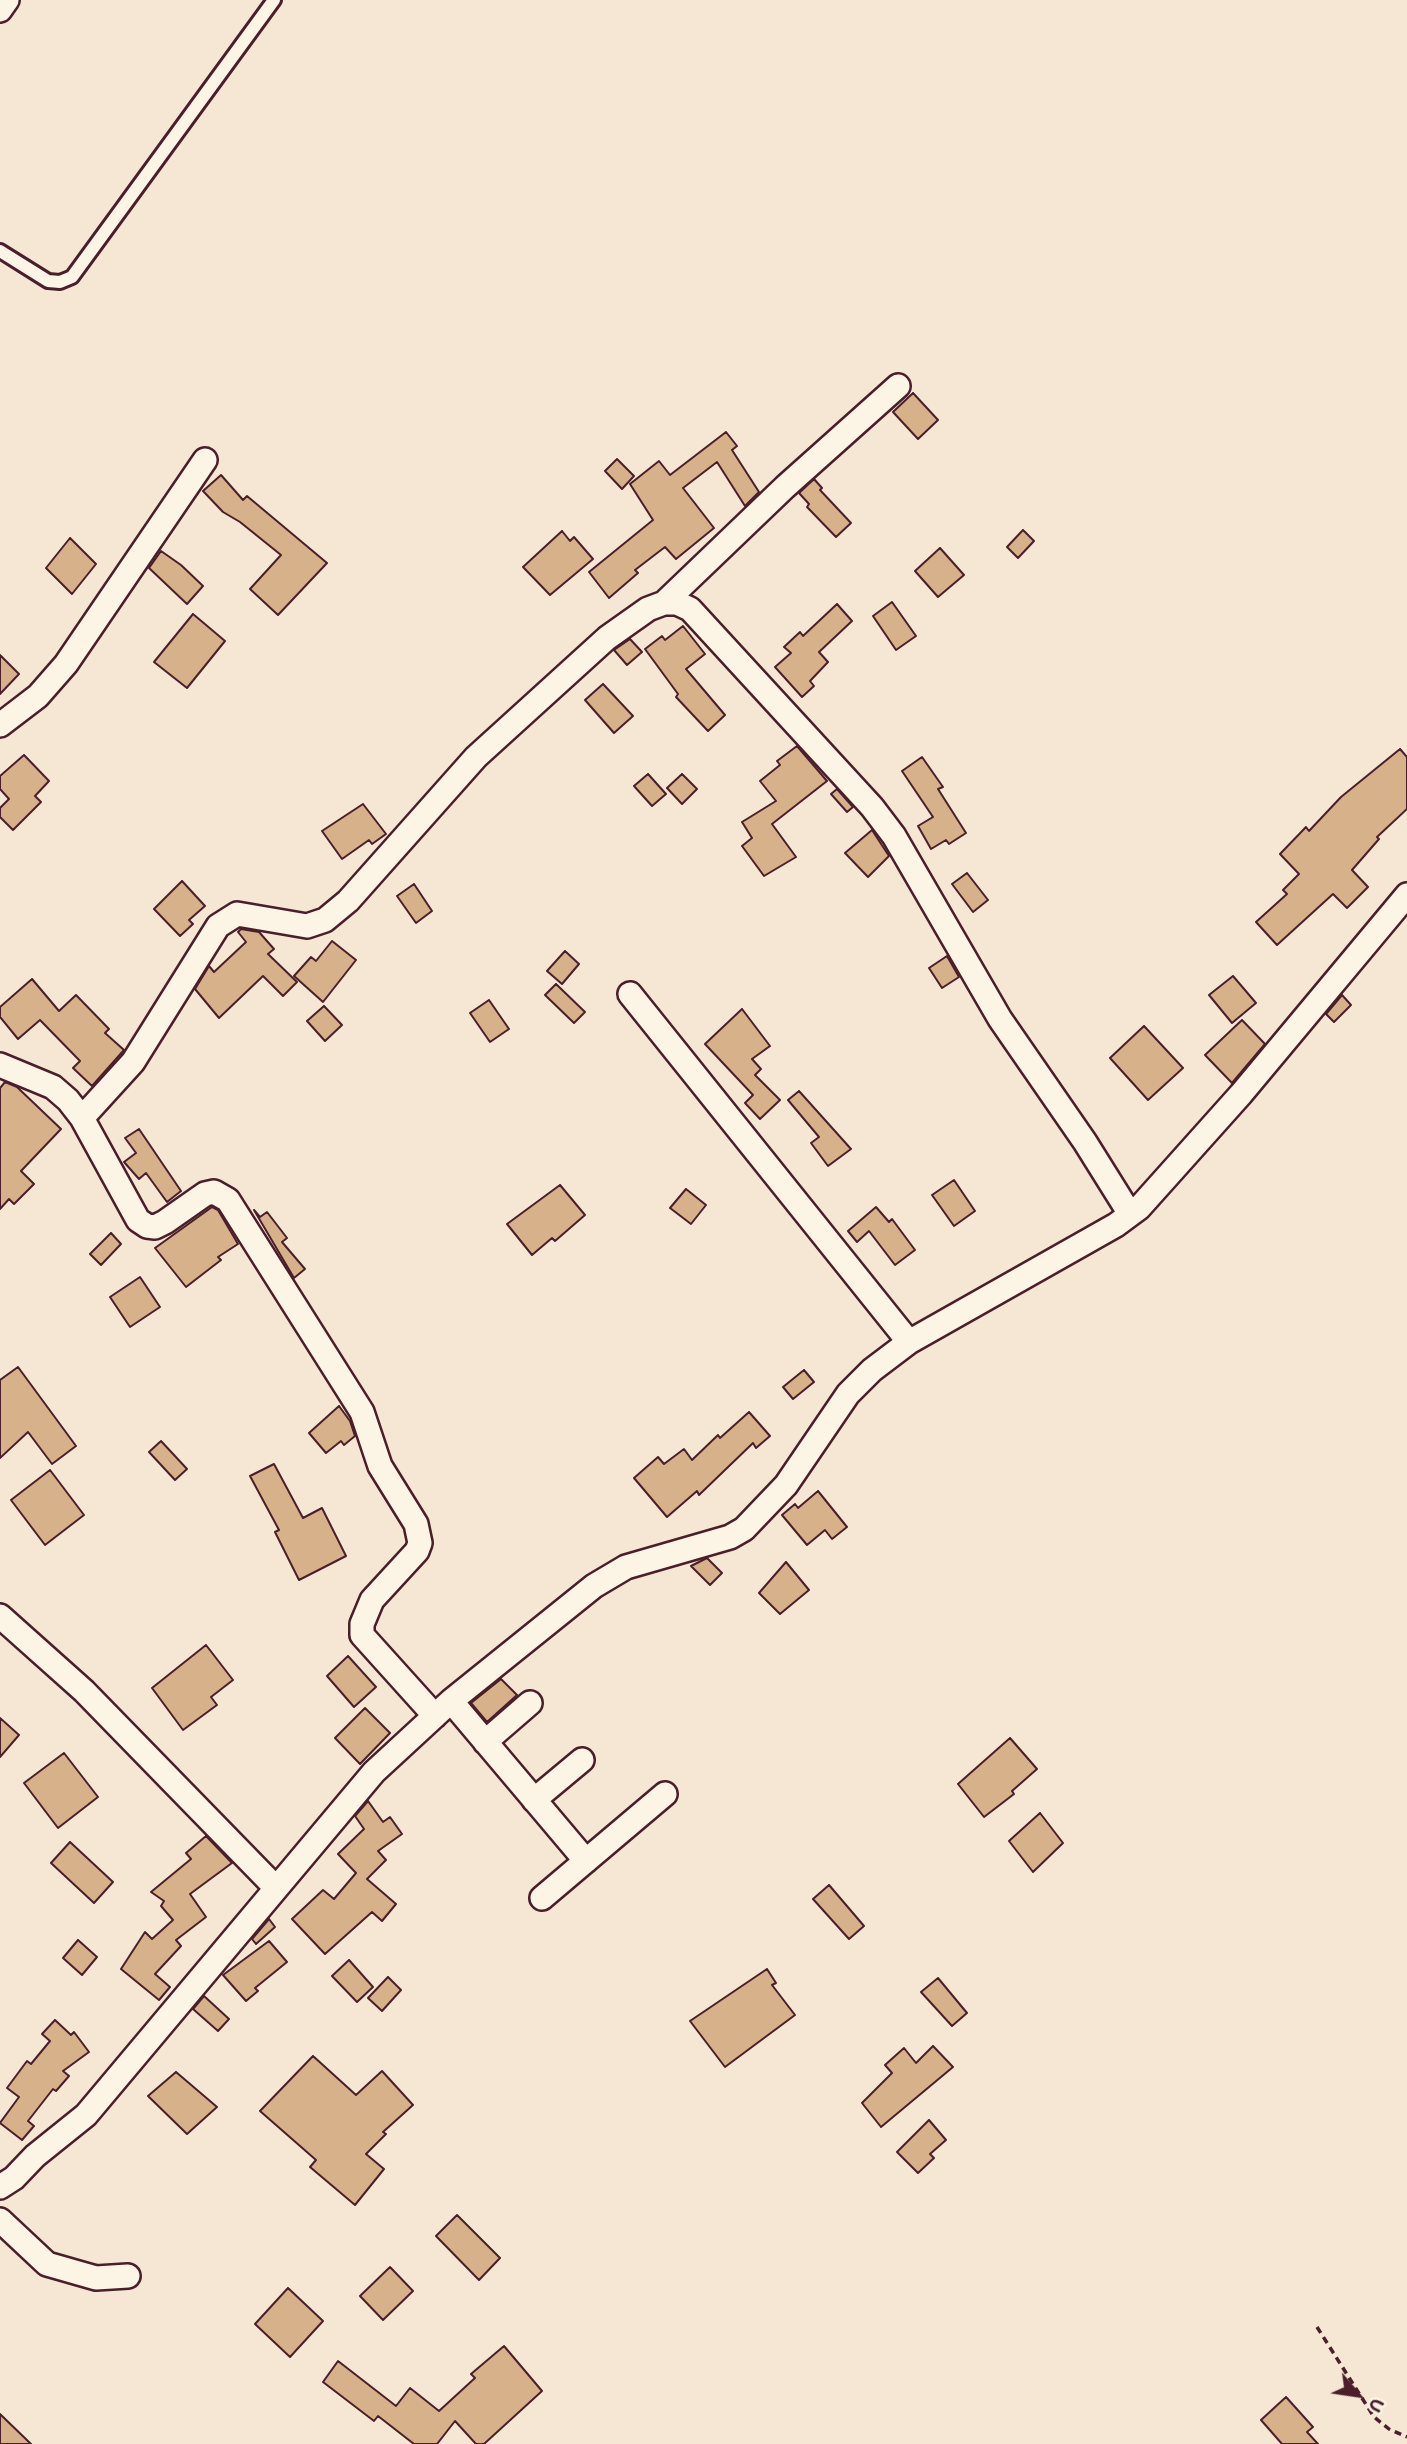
<!DOCTYPE html>
<html>
<head>
<meta charset="utf-8">
<style>
  body { margin:0 }
  #map { position:relative; width:1407px; height:2444px; overflow:hidden; background:#f5e7d3; font-family:Itim,sans-serif }
  canvas { display:block }
  .north { position:absolute; left:1323px; top:2360px; width:70px; height:70px; -webkit-text-stroke:5px #fcf5e5; paint-order:stroke; rotate:119deg; font-size:19px; font-weight:700; line-height:28px; text-align:center; color:#4a1f2b }
  .north::after { content:''; display:block; margin:auto; width:24px; height:32px; background:#4a1f2b; clip-path:polygon(50% 0,100% 100%,50% 72%,0 100%) }
</style>
</head>
<body>
<div id="map">
<canvas width="1407" height="2444"></canvas>
<div class="north">U</div>
</div>
<script>
const ctx = document.querySelector('canvas').getContext('2d');
ctx.lineJoin = 'round';
function fillPath(path, color) { ctx.fillStyle = color; ctx.fill(path, 'evenodd'); }
const poly = rows => new Path2D(rows.map(r => 'M' + r).join(''));
function trace(path, color, width, dash) { ctx.strokeStyle = color; ctx.lineWidth = width; ctx.lineCap = dash ? 'butt' : 'round'; ctx.setLineDash(dash || []); ctx.stroke(path); }
const building = poly([
  [913,393,938,420,918,439,893,412,913,393],
  [726,432,737,446,732,450,759,492,745,506,717,462,683,488,714,528,676,559,665,547,635,570,638,573,609,598,589,572,653,520,630,484,659,461,670,475,726,432],
  [617,459,634,476,622,489,605,471,617,459],
  [221,475,243,500,247,496,327,563,278,615,250,589,281,555,240,522,223,512,203,491,221,475],
  [814,479,822,488,820,490,851,523,836,537,807,507,809,504,799,493,814,479],
  [1023,530,1034,541,1018,558,1007,547,1023,530],
  [562,531,570,541,574,537,593,559,550,595,523,567,562,531],
  [70,538,96,564,72,594,46,568,70,538],
  [940,548,964,575,938,597,915,571,940,548],
  [161,551,181,565,203,586,187,604,149,568,161,551],
  [892,602,916,636,896,650,873,616,892,602],
  [837,604,852,621,819,652,828,662,810,681,814,686,802,697,775,667,791,653,784,647,800,632,803,636,837,604],
  [193,614,225,641,187,688,154,662,193,614],
  [683,626,705,654,686,669,725,715,708,731,676,697,678,694,645,649,662,636,665,640,683,626],
  [630,639,642,652,627,665,614,650,630,639],
  [0,655,19,674,0,694,0,655],
  [603,684,633,716,614,733,585,700,603,684],
  [797,746,827,781,772,824,796,857,764,876,742,846,752,838,742,822,776,801,760,781,780,765,777,761,797,746],
  [1400,749,1407,757,1407,809,1377,837,1379,839,1352,870,1368,887,1347,908,1333,894,1277,945,1256,922,1287,894,1283,890,1299,874,1280,854,1306,827,1309,831,1341,797,1400,749],
  [24,755,49,781,35,796,41,802,13,830,0,817,0,808,9,799,0,789,0,776,24,755],
  [922,757,943,787,938,789,966,833,949,844,946,840,931,849,918,826,933,817,902,771,922,757],
  [648,774,666,794,652,806,634,786,648,774],
  [682,774,697,789,682,804,667,788,682,774],
  [837,789,853,807,847,812,831,794,837,789],
  [363,804,386,834,372,844,369,840,342,859,322,831,363,804],
  [872,830,889,856,868,877,845,853,872,830],
  [967,873,988,900,973,912,952,884,967,873],
  [182,881,205,906,189,920,193,924,180,936,154,909,182,881],
  [414,884,432,911,416,923,397,896,414,884],
  [241,929,259,932,274,949,268,954,297,982,283,996,263,976,219,1018,195,989,209,966,214,972,246,942,238,932,241,929],
  [332,941,356,960,323,1002,294,976,311,957,316,961,332,941],
  [565,951,579,964,562,984,547,971,565,951],
  [947,956,959,977,942,988,929,968,947,956],
  [1233,976,1256,1003,1232,1023,1209,995,1233,976],
  [32,979,59,1011,76,995,109,1029,105,1033,124,1050,92,1086,73,1068,80,1061,40,1020,18,1039,0,1017,0,1007,32,979],
  [556,984,585,1012,574,1023,545,995,556,984],
  [1342,995,1351,1005,1334,1022,1326,1014,1342,995],
  [489,1000,509,1029,490,1042,470,1013,489,1000],
  [324,1006,342,1025,325,1041,307,1021,324,1006],
  [742,1009,770,1046,752,1059,761,1069,755,1075,780,1100,760,1119,745,1103,753,1095,705,1044,742,1009],
  [1242,1020,1265,1044,1232,1083,1205,1055,1242,1020],
  [1144,1026,1183,1068,1148,1100,1110,1058,1144,1026],
  [5,1082,17,1087,61,1129,21,1171,34,1184,14,1204,9,1199,0,1209,0,1088,5,1082],
  [799,1091,851,1149,828,1166,811,1143,819,1137,788,1100,799,1091],
  [139,1129,181,1191,167,1202,146,1173,139,1179,124,1162,136,1153,125,1138,139,1129],
  [954,1180,975,1211,954,1226,932,1195,954,1180],
  [560,1185,585,1215,555,1241,552,1238,532,1255,507,1224,560,1185],
  [686,1189,706,1205,691,1224,670,1208,686,1189],
  [212,1207,218,1210,238,1244,218,1257,221,1260,186,1287,155,1248,212,1207],
  [876,1207,889,1222,892,1219,915,1250,895,1265,869,1231,857,1242,848,1231,876,1207],
  [254,1210,260,1217,267,1212,287,1238,282,1242,305,1269,294,1278,254,1210],
  [111,1233,121,1244,101,1265,90,1254,111,1233],
  [140,1277,160,1307,130,1327,110,1297,140,1277],
  [18,1367,76,1446,52,1464,28,1432,0,1458,0,1380,18,1367],
  [804,1370,814,1382,793,1399,783,1387,804,1370],
  [339,1406,350,1421,355,1436,344,1445,341,1441,326,1453,309,1433,339,1406],
  [749,1412,770,1436,756,1448,753,1443,699,1495,697,1491,667,1517,634,1478,658,1457,664,1464,684,1449,692,1460,718,1435,720,1438,749,1412],
  [161,1441,187,1469,175,1480,149,1452,161,1441],
  [274,1464,303,1518,322,1508,346,1556,299,1580,275,1532,279,1530,250,1476,274,1464],
  [50,1470,84,1515,45,1545,11,1500,50,1470],
  [818,1491,847,1527,832,1539,825,1530,807,1545,782,1515,795,1504,798,1508,818,1491],
  [707,1558,722,1573,710,1585,691,1566,707,1558],
  [786,1562,809,1590,780,1614,759,1593,786,1562],
  [206,1645,233,1680,211,1697,217,1705,183,1730,152,1688,206,1645],
  [348,1656,376,1687,354,1707,327,1676,348,1656],
  [501,1679,517,1695,487,1722,471,1703,501,1679],
  [365,1708,390,1733,360,1764,335,1738,365,1708],
  [0,1718,19,1735,0,1757,0,1718],
  [1010,1738,1037,1769,1012,1791,1014,1794,984,1817,958,1784,1010,1738],
  [64,1753,98,1797,58,1828,24,1783,64,1753],
  [368,1801,383,1822,390,1817,402,1834,378,1851,386,1860,367,1879,396,1904,382,1921,372,1912,325,1954,292,1919,323,1890,334,1899,356,1873,338,1854,364,1829,355,1816,368,1801],
  [1040,1813,1063,1843,1033,1872,1009,1841,1040,1813],
  [206,1836,232,1863,190,1894,206,1917,176,1940,181,1946,155,1974,170,1987,159,2000,121,1969,145,1932,152,1939,173,1920,161,1906,164,1901,151,1892,191,1859,186,1853,206,1836],
  [70,1842,113,1882,94,1903,51,1863,70,1842],
  [829,1885,864,1926,849,1939,813,1899,829,1885],
  [269,1919,275,1927,256,1944,252,1939,269,1919],
  [78,1940,97,1957,82,1975,63,1958,78,1940],
  [269,1941,287,1962,255,1988,258,1991,246,2001,223,1975,269,1941],
  [349,1960,373,1987,357,2002,332,1976,349,1960],
  [767,1969,776,1983,772,1985,795,2015,725,2067,690,2021,767,1969],
  [388,1977,401,1990,382,2011,368,1998,388,1977],
  [938,1978,967,2013,952,2026,921,1992,938,1978],
  [204,1996,229,2019,218,2031,193,2009,204,1996],
  [55,2020,71,2035,74,2032,89,2052,63,2071,69,2076,56,2091,53,2089,28,2121,34,2126,22,2140,0,2123,19,2097,7,2088,27,2061,31,2064,50,2041,42,2034,55,2020],
  [933,2046,953,2067,881,2127,862,2103,892,2073,885,2065,904,2048,916,2063,933,2046],
  [313,2056,356,2095,382,2071,413,2105,383,2132,386,2134,366,2154,384,2169,355,2205,310,2167,316,2160,260,2111,313,2056],
  [176,2072,217,2107,187,2134,148,2096,176,2072],
  [929,2120,946,2140,930,2154,934,2158,918,2173,897,2152,929,2120],
  [457,2215,500,2258,479,2280,436,2236,457,2215],
  [390,2267,413,2291,383,2320,360,2296,390,2267],
  [288,2288,323,2321,290,2357,255,2324,288,2288],
  [504,2346,542,2391,484,2444,476,2444,455,2421,437,2444,414,2444,378,2416,374,2421,323,2382,338,2361,396,2406,410,2388,439,2411,475,2378,471,2374,504,2346],
  [1286,2397,1313,2427,1307,2432,1318,2444,1282,2444,1261,2420,1286,2397],
  [0,2414,31,2444,0,2444,0,2414]
]);
fillPath(building, '#d7b189');
trace(building, '#4a1f2b', 2);
const lane = poly([
  [0,251,48,281,60,282,72,277,274,0]
]);
const street = poly([
  [0,10,7,0],
  [664,603,785,487,898,386],
  [0,725,38,696,66,664,205,460],
  [630,994,909,1342],
  [0,1065,53,1087,68,1100,82,1118,138,1220,147,1226,155,1227,165,1222,205,1194,214,1192,228,1200,362,1412,380,1466,416,1524,420,1543,417,1551,372,1600,362,1624,362,1635,435,1716],
  [82,1118,133,1062,218,926,237,914,307,926,325,920,348,901,476,757,607,638,648,609,664,603,677,603,690,609,872,807,894,836,1000,1019,1085,1142,1130,1214],
  [0,1616,84,1691,276,1888],
  [451,1701,586,1861],
  [485,1742,530,1703],
  [534,1800,582,1760],
  [542,1898,665,1794],
  [0,2187,14,2178,35,2156,86,2115,374,1772,451,1701,594,1586,626,1567,730,1537,744,1529,786,1485,848,1394,872,1370,909,1342,1116,1225,1139,1208,1241,1094,1407,895],
  [0,2220,47,2264,96,2278,128,2276]
]);
trace(lane, '#4a1f2b', 18);
trace(street, '#4a1f2b', 28);
trace(poly([
  [1317,2327,1374,2417,1389,2429,1407,2437]
]), '#4a1f2b', 3.5, [7, 5]);
trace(lane, '#fcf5e5', 12);
trace(street, '#fcf5e5', 23);
</script>
</body>
</html>
